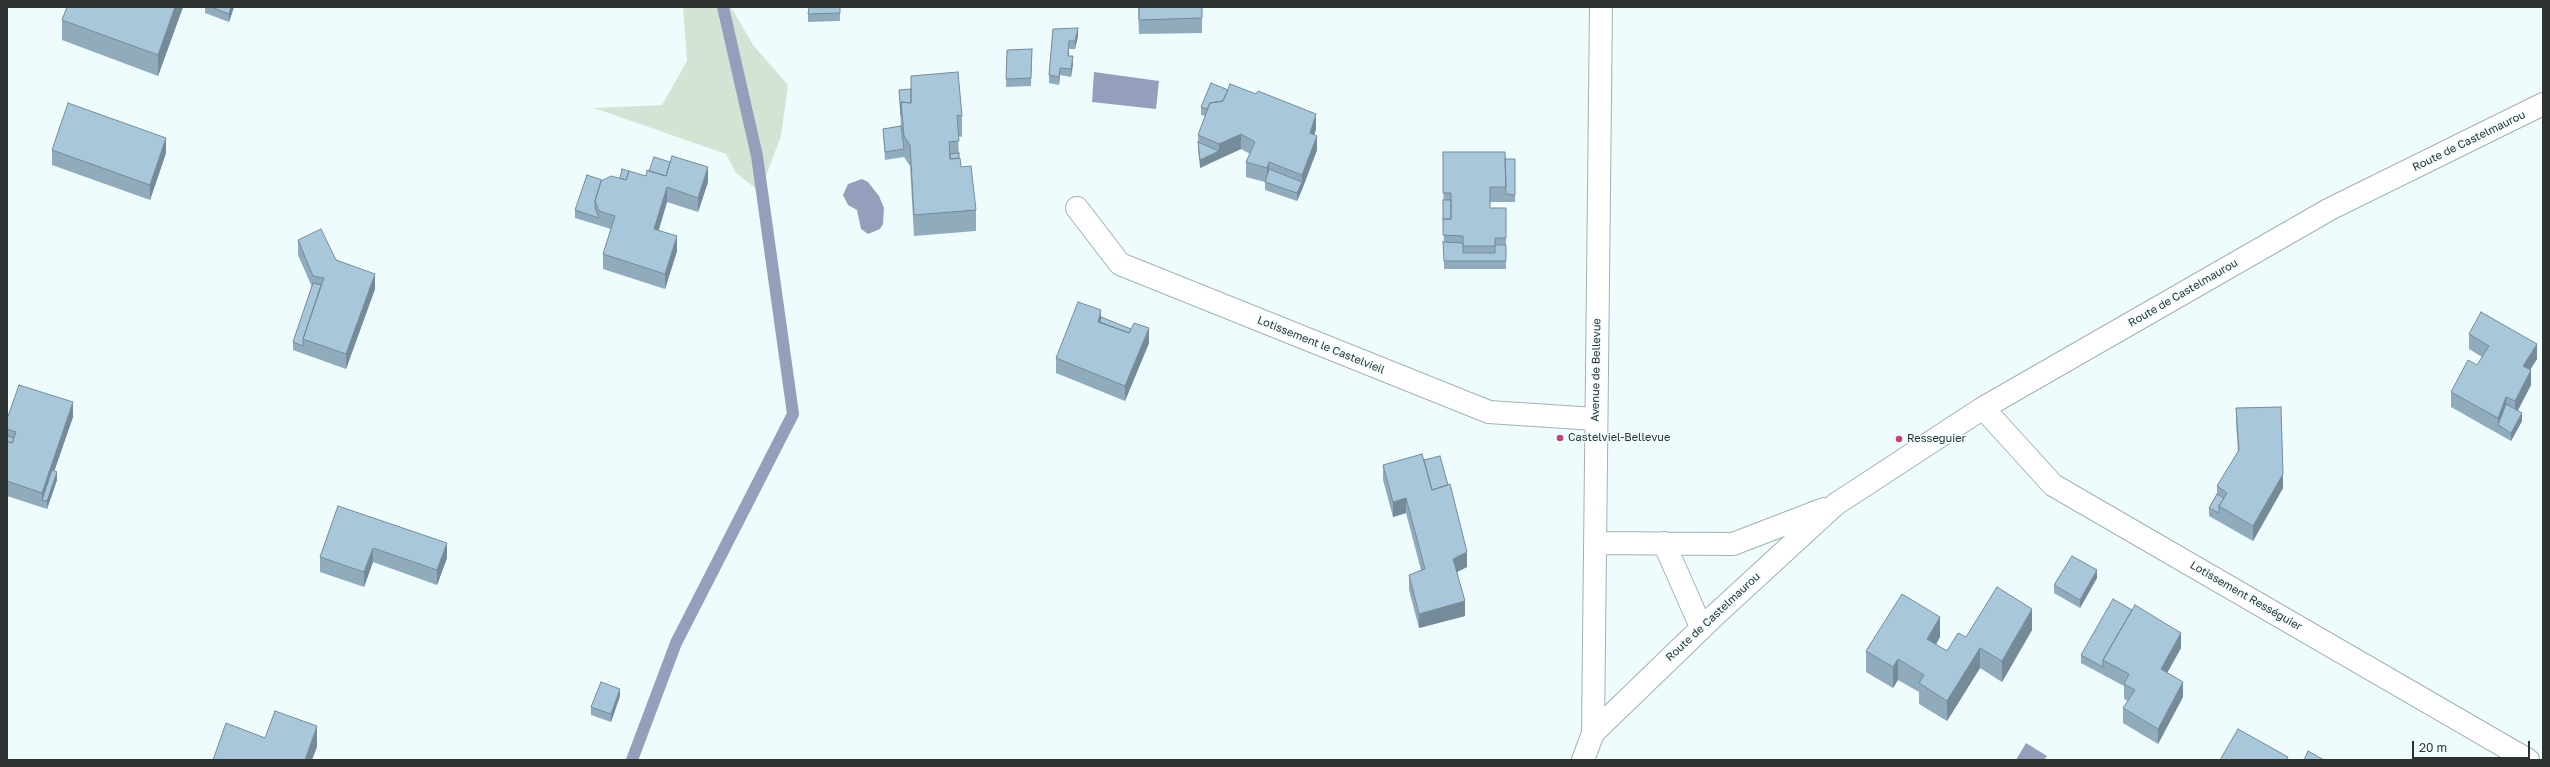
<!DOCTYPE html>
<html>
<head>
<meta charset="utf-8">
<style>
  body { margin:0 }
  #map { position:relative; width:2550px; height:767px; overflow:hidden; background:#eefcfd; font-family:"Golos Text",sans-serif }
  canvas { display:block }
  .frame { position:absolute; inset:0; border:8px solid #2d3233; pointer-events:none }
  .scale { position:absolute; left:2412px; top:741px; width:118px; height:18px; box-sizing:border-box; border:2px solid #2d3233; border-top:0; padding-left:5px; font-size:12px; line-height:14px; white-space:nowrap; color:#2d3233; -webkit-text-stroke:3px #eefcfd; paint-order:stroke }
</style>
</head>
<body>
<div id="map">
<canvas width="2550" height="767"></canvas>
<div class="frame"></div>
<div class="scale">20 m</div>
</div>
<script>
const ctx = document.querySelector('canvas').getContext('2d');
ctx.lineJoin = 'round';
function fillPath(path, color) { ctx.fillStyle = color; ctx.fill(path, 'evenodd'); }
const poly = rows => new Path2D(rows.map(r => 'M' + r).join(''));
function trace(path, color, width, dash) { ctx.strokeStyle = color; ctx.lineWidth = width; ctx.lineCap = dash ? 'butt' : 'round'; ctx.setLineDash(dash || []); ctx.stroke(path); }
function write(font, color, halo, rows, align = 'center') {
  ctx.font = font + ' "Golos Text",sans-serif'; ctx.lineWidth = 3; ctx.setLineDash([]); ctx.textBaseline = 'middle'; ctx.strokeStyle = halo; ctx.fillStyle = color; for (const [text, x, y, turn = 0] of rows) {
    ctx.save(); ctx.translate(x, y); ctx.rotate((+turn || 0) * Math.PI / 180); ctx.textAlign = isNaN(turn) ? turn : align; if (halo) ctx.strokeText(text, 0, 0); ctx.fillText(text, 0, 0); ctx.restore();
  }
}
fillPath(poly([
  [683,7,731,7,753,45,788,85,781,136,760,192,736,173,726,154,594,108,662,105,687,61]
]), '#d4e4d4');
fillPath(poly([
  [1094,72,1159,81,1156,109,1092,102],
  [862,179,868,182,879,196,884,208,883,224,880,229,868,234,861,229,857,210,848,205,843,195,848,184],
  [2026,743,2047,756,2044,760,2016,760]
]), '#94a0bb');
trace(poly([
  [632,760,676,643,793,414,757,156,723,7]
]), '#94a0bb', 12);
const minor = poly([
  [1077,208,1120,264,1489,412,1595,419],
  [1983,408,2053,485,2528,760],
  [1596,543,1733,544,1824,509],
  [1664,543,1701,627],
  [1593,733,1713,617,1836,504,1983,408,2330,209,2543,104],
  [1583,760,1593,733,1601,7]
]);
trace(minor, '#a4b1b3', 24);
trace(minor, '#fff', 22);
fillPath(poly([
  [67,7,183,7,158,76,62,40,62,20],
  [205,7,234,7,229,22,205,13],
  [840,7,840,21,808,22,808,14],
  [1138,7,1202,7,1202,33,1139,34],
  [1053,29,1078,36,1075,49,1069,49,1069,56,1073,64,1071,77,1060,75,1059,85,1049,83,1049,75],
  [1032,49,1031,86,1006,87,1007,50],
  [899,90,962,116,962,137,958,136,959,158,961,167,976,210,976,231,914,236,910,166,904,157,885,160,883,129,901,126],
  [1201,107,1316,129,1314,135,1317,150,1297,201,1265,190,1265,182,1246,177,1246,162,1250,154,1241,149,1200,168,1198,150,1198,135,1205,116,1201,115],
  [52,150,166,153,150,200,52,165],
  [1443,152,1505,159,1515,159,1515,202,1490,202,1490,208,1506,208,1506,269,1444,269],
  [646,176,708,182,698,212,667,202,659,230,677,251,665,289,603,269,603,254,611,229,575,218,575,210,602,180],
  [298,240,336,260,375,289,346,369,293,350,293,342,312,287,298,255],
  [1101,317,1149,343,1125,401,1056,373,1056,358],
  [2469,334,2537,359,2530,370,2531,385,2518,410,2522,421,2511,441,2451,407,2451,392,2477,365,2482,357,2469,349],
  [2236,408,2283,488,2253,541,2209,516,2209,508,2217,494,2217,486,2238,452,2236,423],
  [73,417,54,471,57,480,47,509,7,496,7,419],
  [1424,460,1467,567,1457,572,1465,616,1419,628,1409,590,1409,575,1421,570,1406,513,1393,517,1383,480,1383,465],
  [338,506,447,558,437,585,373,562,364,587,320,572,320,557],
  [2097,578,2080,608,2054,593,2054,585],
  [2032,630,2002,682,1980,668,1947,721,1919,704,1919,692,1898,680,1893,688,1866,672,1866,651,1940,637,1936,645,1947,651,1966,637],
  [2181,648,2167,673,2183,697,2158,744,2123,723,2123,708,2128,701,2124,699,2124,686,2081,663,2081,655],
  [620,696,611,722,591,715,591,707]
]), '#90abbb');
fillPath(poly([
  [175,7,183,7,158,76,158,55],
  [231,7,234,7,229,22,229,14],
  [1078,28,1078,36,1075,49,1075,41],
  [1069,41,1069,49,1068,64,1068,56],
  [1073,56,1073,64,1071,77,1071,69],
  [1060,68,1060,75,1059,85,1059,77],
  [1316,114,1316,129,1310,148,1310,133],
  [1241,134,1241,149,1219,159,1219,144],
  [1317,136,1317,150,1302,190,1302,175],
  [166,138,166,153,150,200,150,185],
  [1219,151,1219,159,1200,168,1200,160],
  [1269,162,1269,176,1267,183,1267,168],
  [708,167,708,182,698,212,698,198],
  [1302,182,1302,190,1297,201,1297,193],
  [667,187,667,202,654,244,654,229],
  [677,236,677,251,665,289,665,274],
  [375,274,375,289,346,369,346,354],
  [1101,310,1101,325,1098,322],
  [1149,328,1149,343,1125,401,1125,386],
  [2537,344,2537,359,2523,381,2523,366],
  [2531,370,2531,385,2515,416,2515,401],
  [2506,397,2506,412,2498,425,2498,418],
  [73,402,73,417,44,501,42,500,42,508,42,493],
  [2522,413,2522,421,2511,441,2511,433],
  [57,472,57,480,47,509,47,501],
  [2283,474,2283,488,2253,541,2253,526],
  [1406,498,1406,513,1393,517,1393,502],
  [447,543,447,558,437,585,437,570],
  [373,548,373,562,364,587,364,572],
  [1467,552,1467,567,1453,574,1453,559],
  [2097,570,2097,578,2080,608,2080,600],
  [1465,601,1465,616,1419,628,1419,614],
  [2032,609,2032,630,2002,682,2002,661],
  [1940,617,1940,637,1930,654,1927,639],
  [2181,633,2181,648,2161,684,2161,669],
  [1980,648,1980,668,1947,721,1947,701],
  [1898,659,1898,680,1893,688,1893,667],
  [2183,682,2183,697,2158,744,2158,729],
  [620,689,620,696,611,722,611,714],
  [317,726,317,747,312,760,305,760]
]), '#768b99');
const building = poly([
  [67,7,175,7,158,55,62,20,67,7],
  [211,7,231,7,229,14,211,7],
  [809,7,840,7,840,13,808,14,809,7],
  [1139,7,1202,7,1202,18,1139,20,1139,7],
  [1078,28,1075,41,1069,41,1068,56,1073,56,1071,69,1060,68,1059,77,1049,75,1053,29,1078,28],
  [1032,49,1031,78,1006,79,1007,50,1032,49],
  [958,72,962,116,957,115,959,141,949,142,950,159,960,158,961,167,971,166,976,210,914,215,910,145,904,136,901,102,911,103,911,76,958,72],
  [1211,83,1228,90,1223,101,1210,103,1207,109,1201,107,1211,83],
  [1230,84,1256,94,1258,91,1316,114,1310,133,1317,136,1302,175,1269,162,1267,168,1246,162,1255,142,1241,134,1219,144,1198,135,1210,103,1223,101,1230,84],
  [911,89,911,103,901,102,901,115,899,90,911,89],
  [68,103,166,138,150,185,52,150,68,103],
  [901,126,904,149,885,152,883,129,901,126],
  [1198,142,1219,151,1200,160,1198,142],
  [1443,152,1505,152,1506,187,1490,187,1490,208,1506,208,1506,238,1495,238,1495,246,1463,246,1463,236,1443,235,1443,219,1451,219,1451,193,1443,193,1443,152],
  [959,153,959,158,950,159,950,154,959,153],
  [672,156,708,167,698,198,667,187,654,229,677,236,665,274,603,254,615,216,599,211,595,201,601,181,611,176,626,180,629,171,646,176,647,170,666,176,672,156],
  [654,157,670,162,666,176,649,171,654,157],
  [1505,159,1515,159,1515,195,1506,194,1505,159],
  [622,169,629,171,626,180,620,178,622,169],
  [1269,169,1302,182,1297,193,1265,182,1269,169],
  [587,175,602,180,601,181,595,201,595,208,599,218,575,210,587,175],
  [1443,200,1451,200,1451,219,1443,219,1443,200],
  [321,229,336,260,375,274,346,354,303,339,324,278,313,276,298,240,321,229],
  [1443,242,1463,243,1463,253,1495,253,1495,245,1506,245,1506,261,1444,261,1443,242],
  [313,283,321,285,303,339,303,346,293,342,313,283],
  [1078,302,1101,310,1098,322,1129,333,1134,323,1149,328,1125,386,1056,358,1078,302],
  [2481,312,2537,344,2523,366,2531,370,2515,401,2506,397,2498,418,2451,392,2468,360,2477,365,2489,346,2469,334,2481,312],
  [1101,317,1131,329,1129,333,1100,322,1101,317],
  [19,385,73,402,42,493,7,481,7,441,12,443,16,432,7,429,7,419,19,385],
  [2506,404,2522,413,2511,433,2498,425,2506,404],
  [2281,407,2283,474,2253,526,2219,506,2227,493,2217,486,2239,450,2236,408,2281,407],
  [7,436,14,438,12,443,7,441,7,436],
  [1422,454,1432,490,1450,484,1467,552,1453,559,1465,601,1419,614,1409,575,1425,569,1406,498,1393,502,1383,465,1422,454],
  [1440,456,1448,485,1432,490,1424,460,1440,456],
  [52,470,57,472,47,501,42,500,52,470],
  [2217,494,2224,498,2219,506,2219,513,2209,508,2217,494],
  [338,506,447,543,437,570,373,548,364,572,320,557,338,506],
  [2072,556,2097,570,2080,600,2054,585,2072,556],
  [1997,587,2032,609,2002,661,1980,648,1947,701,1919,683,1924,675,1898,659,1893,667,1866,651,1902,594,1940,617,1927,639,1947,651,1958,633,1966,637,1997,587],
  [2113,599,2132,610,2103,660,2103,667,2081,655,2113,599],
  [2135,605,2181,633,2161,669,2183,682,2158,729,2123,708,2135,690,2124,684,2129,674,2103,660,2135,605],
  [601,682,620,689,611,714,591,707,601,682],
  [275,711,317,726,305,760,213,760,226,723,265,738,275,711],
  [2238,729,2288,757,2287,760,2220,760,2238,729],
  [2308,751,2324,760,2304,760,2308,751]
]);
fillPath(building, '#a8c7da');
trace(building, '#768b99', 1);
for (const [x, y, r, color] of [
  [1560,438,4,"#c73f7c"],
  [1899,439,4,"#c73f7c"]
]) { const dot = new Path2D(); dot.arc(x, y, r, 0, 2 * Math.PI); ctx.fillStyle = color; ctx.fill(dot); trace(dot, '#eefcfd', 1.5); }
write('11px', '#2d3233', '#eefcfd', [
  ["Route de Castelmaurou",2469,141,-26],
  ["Route de Castelmaurou",2183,293,-30],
  ["Lotissement le Castelvieil",1321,345,22],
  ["Avenue de Bellevue",1596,370,-89],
  ["Lotissement Rességuier",2246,596,30],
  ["Route de Castelmaurou",1713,617,-43]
]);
write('11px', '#2d3233', '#eefcfd', [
  ["Castelviel-Bellevue",1568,438],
  ["Resseguier",1907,439]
], 'left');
</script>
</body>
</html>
